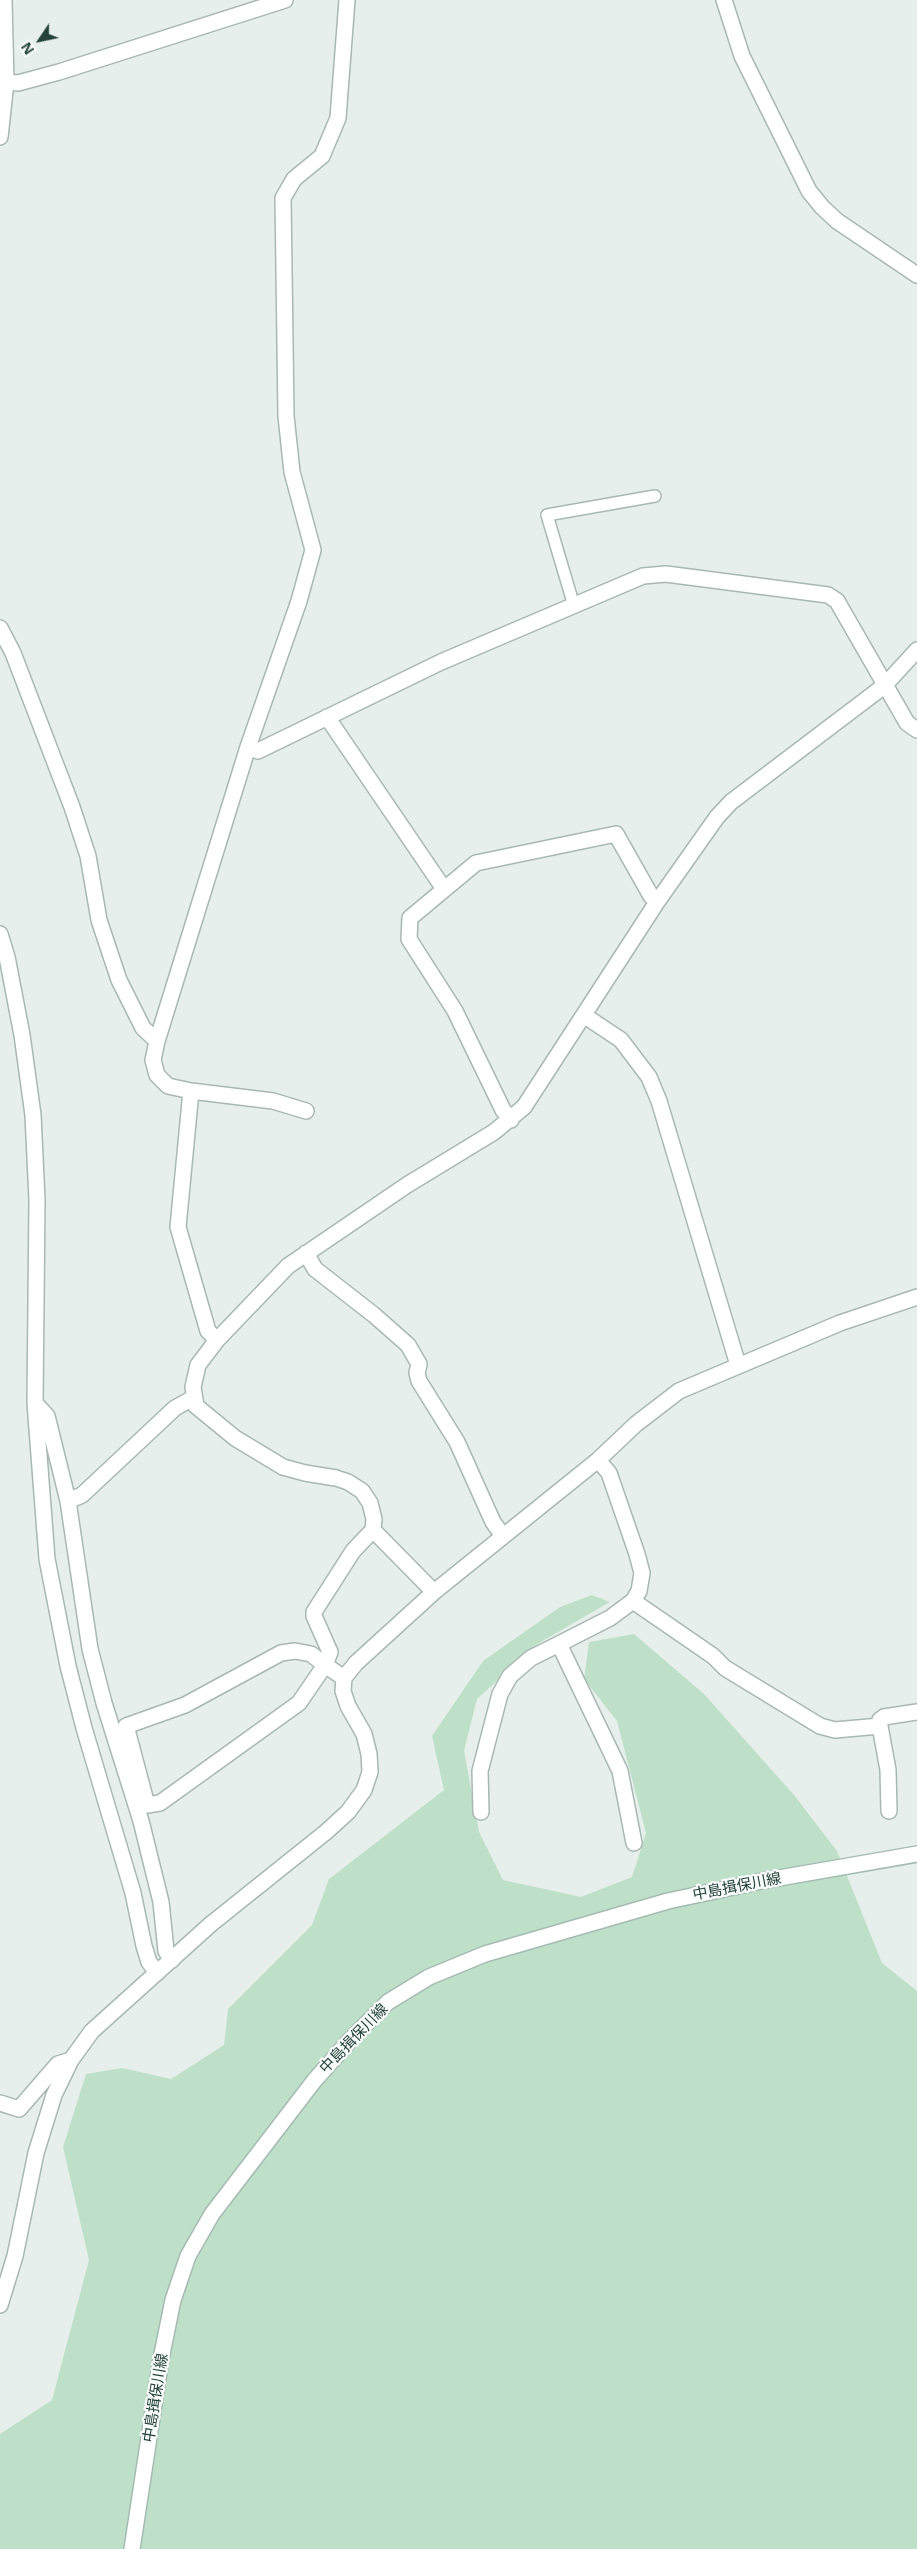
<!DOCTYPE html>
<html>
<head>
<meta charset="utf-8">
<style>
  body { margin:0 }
  #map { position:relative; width:917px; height:2549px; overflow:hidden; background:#e6efeb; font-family:"Open Sans",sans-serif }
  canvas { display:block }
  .north { position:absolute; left:15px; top:15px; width:50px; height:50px; -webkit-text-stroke:4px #f7fbf9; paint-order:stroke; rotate:236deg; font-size:14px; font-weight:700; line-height:20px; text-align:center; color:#24423a }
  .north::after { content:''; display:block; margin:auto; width:18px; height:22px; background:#24423a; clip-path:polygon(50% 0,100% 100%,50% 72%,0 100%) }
</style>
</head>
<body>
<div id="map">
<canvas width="917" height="2549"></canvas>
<div class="north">N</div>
</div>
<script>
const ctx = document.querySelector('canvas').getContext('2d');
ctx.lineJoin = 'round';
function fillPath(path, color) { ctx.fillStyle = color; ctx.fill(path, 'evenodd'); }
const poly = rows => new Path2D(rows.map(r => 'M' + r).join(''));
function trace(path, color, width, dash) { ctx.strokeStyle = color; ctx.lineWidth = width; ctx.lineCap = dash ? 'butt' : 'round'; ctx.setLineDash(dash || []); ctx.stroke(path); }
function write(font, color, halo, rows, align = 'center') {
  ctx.font = font + ' "Open Sans","Noto Sans JP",sans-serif'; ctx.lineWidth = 4.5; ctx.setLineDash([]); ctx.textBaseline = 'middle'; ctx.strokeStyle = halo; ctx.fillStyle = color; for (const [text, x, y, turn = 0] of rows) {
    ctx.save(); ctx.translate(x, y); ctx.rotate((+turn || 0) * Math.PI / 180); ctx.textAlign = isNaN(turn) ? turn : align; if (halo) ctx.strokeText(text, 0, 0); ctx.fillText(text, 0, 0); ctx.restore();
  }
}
fillPath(poly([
  [592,1595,610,1602,539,1643,477,1699,464,1751,479,1832,503,1880,581,1897,632,1877,646,1833,617,1721,584,1679,589,1642,634,1634,704,1694,794,1795,837,1851,882,1963,917,1991,917,2549,0,2549,0,2434,52,2400,89,2260,63,2147,86,2074,122,2068,171,2079,224,2045,228,2009,312,1925,329,1879,444,1790,432,1736,483,1661,560,1607]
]), '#bfe0c8');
const service = poly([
  [574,606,547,515,655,496]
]);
const minor = poly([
  [724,0,742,56,809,191,822,207,837,221,917,275],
  [6,82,18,83,59,72,285,0],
  [0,137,6,82,4,0],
  [0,628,13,653,72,807,88,856,99,920,119,980,143,1028,157,1041],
  [327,717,444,889],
  [248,747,258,751,441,662,643,576,666,574,828,595,837,601,907,723,917,730],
  [0,934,7,957,22,1035,33,1115,37,1200,35,1403,47,1559,68,1666,84,1728,133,1893,144,1946,149,1962,157,1973],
  [585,1016,621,1040,649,1077,659,1101,738,1365],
  [191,1091,178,1227,208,1331,217,1340],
  [306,1111,273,1101,191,1091,168,1086,157,1075,153,1060,157,1041,248,747,299,601,313,550,292,472,286,416,283,198,294,179,322,156,338,118,347,0],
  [511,1120,503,1110,455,1011,409,939,410,918,476,863,616,834,651,896,657,902],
  [306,1253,315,1269,374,1315,408,1345,419,1364,417,1373,419,1381,457,1442,493,1522,503,1536],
  [35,1403,47,1416,68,1501,90,1649,104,1703,141,1821,161,1902,166,1951,172,1960],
  [598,1460,609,1473,637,1554,642,1573,639,1591,633,1601,610,1618,559,1644,620,1771,634,1843],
  [68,1501,82,1495,175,1408,193,1398],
  [434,1592,373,1530,374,1519,370,1503,362,1491,348,1482,336,1478,305,1473,283,1467,235,1438,196,1406,193,1387,198,1365,217,1340,288,1266,407,1185,494,1132,524,1107,657,902,717,817,731,802,884,686,917,650],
  [633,1601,713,1656,725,1668,820,1726,835,1730,880,1726,888,1770,889,1811],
  [344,1678,325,1665,311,1654,295,1651,281,1653,185,1705,126,1726,147,1805,160,1803,299,1703,325,1665,330,1652,314,1616,314,1612,353,1551,373,1530],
  [880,1726,880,1720,884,1717,917,1712],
  [481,1812,480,1771,500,1694,510,1676,531,1658,559,1644],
  [0,2103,19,2109,58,2064,71,2060],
  [0,2305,15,2256,36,2153,54,2095,71,2060,92,2031,211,1924,326,1832,348,1812,364,1790,370,1772,369,1754,364,1734,348,1706,343,1691,344,1678,356,1663,434,1592,598,1460,636,1424,679,1391,840,1323,917,1297]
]);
const secondary = poly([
  [132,2549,161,2359,173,2300,188,2256,212,2214,314,2081,351,2039,388,2002,429,1977,485,1954,668,1901,762,1881,917,1854]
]);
trace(service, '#a8b8b2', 14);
trace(minor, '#a8b8b2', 18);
trace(secondary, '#a4bbb3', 18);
trace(service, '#fff', 11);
trace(minor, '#fff', 15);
trace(secondary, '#fff', 15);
write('15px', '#24423a', '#f7fbf9', [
  ["中島揖保川線",737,1887,-11],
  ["中島揖保川線",354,2039,-46],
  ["中島揖保川線",156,2398,-81]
]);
</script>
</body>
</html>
